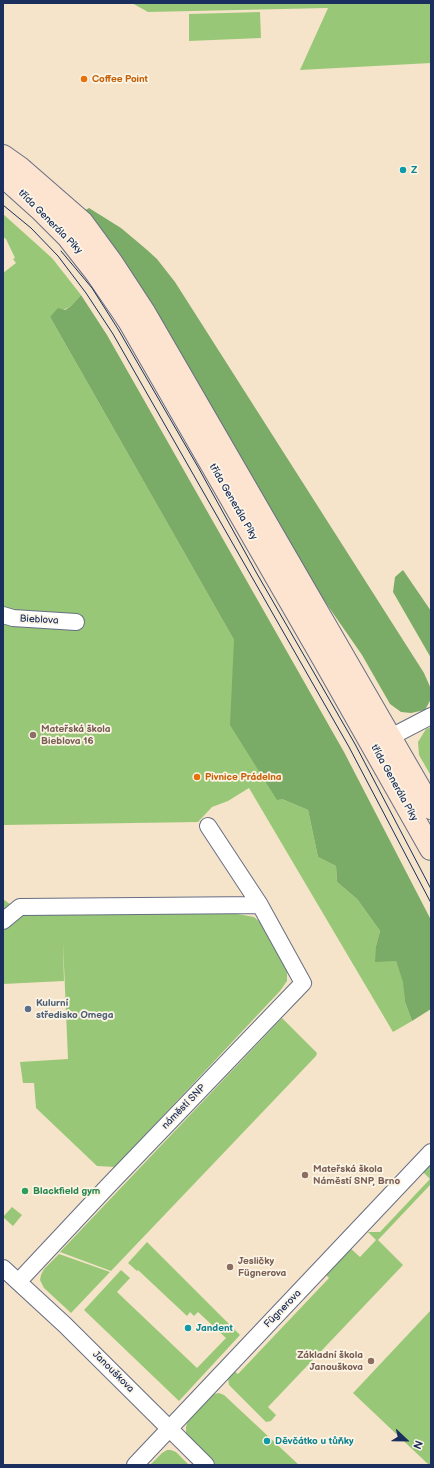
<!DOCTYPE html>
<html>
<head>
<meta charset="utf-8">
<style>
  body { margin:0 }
  #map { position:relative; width:434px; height:1468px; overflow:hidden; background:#f5e4c9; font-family:"Balsamiq Sans",sans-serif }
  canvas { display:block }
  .frame { position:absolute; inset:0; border:4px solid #1b2f5e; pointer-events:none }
  .north { position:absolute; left:386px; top:1420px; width:40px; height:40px; -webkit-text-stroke:3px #fcf5e5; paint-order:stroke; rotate:112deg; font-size:11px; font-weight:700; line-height:16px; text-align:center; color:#1b2f5e }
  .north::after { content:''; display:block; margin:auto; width:14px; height:18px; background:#1b2f5e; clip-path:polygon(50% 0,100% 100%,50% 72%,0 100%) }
</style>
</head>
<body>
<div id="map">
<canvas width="434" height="1468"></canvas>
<div class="frame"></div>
<div class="north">N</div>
</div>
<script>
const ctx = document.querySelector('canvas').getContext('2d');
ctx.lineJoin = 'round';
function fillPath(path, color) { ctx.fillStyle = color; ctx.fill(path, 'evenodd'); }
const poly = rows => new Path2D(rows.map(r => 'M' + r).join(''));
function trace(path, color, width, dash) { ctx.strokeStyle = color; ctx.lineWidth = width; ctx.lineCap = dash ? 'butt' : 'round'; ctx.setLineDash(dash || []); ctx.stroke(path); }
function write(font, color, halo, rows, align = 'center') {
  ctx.font = font + ' "Balsamiq Sans",sans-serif'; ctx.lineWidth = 3.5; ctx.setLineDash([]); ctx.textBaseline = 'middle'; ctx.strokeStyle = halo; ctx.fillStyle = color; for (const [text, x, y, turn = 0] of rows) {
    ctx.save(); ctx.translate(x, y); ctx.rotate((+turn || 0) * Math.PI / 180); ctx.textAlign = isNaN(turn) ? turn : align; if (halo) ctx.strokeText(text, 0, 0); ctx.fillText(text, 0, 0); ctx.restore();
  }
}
fillPath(poly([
  [132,3,431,3,431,63,300,70,328,8,148,12],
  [260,12,261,38,189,41,189,14],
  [3,214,52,258,81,295,71,306,50,317,234,640,234,658,282,799,308,810,318,857,336,866,337,882,357,899,380,931,376,946,396,961,404,982,405,1002,412,1021,393,1032,249,788,228,801,212,807,198,822,3,825,3,273,16,263,13,259,15,258,6,239,3,237],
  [431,727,431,776,419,755,418,742,426,729],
  [3,899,25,915,232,913,254,917,267,928,287,964,287,981,280,991,115,1167,97,1166,36,1108,34,1083,23,1083,20,1062,68,1059,63,942,64,981,3,984],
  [282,1018,317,1053,316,1056,111,1271,60,1252],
  [431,1161,431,1184,378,1240,403,1265,268,1407,276,1415,271,1421,266,1422,229,1385,228,1378,234,1371,238,1374,329,1278,325,1274,349,1247,360,1257,376,1240,368,1232,380,1232,430,1179,422,1171],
  [12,1207,22,1215,13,1226,3,1217],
  [147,1242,240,1335,179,1401,84,1310,121,1270,130,1278,117,1292,197,1368,226,1338,198,1312,194,1316,190,1312,187,1316,138,1270,137,1271,128,1263],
  [59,1254,110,1272,71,1313,44,1288,40,1280,41,1275,44,1269],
  [431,1310,431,1465,429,1465,353,1393],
  [214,1394,219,1393,224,1395,299,1465,214,1465,190,1442,186,1434,186,1427,188,1420,209,1396],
  [167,1450,171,1450,176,1452,189,1465,150,1465,162,1453]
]), '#98c877');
fillPath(poly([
  [89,208,121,228,146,249,157,259,175,282,424,673,431,689,431,699,425,710,411,713,401,712,390,704,362,655,319,593,304,568,180,352,134,276,110,242,84,211],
  [81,295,107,335,344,752,431,920,431,1009,412,1021,405,1002,403,982,396,961,375,962,376,946,380,931,357,899,337,882,336,866,318,857,308,810,282,799,277,800,230,725,234,640,50,317,58,308,65,310,71,306],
  [403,570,431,611,431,658,393,592,395,577]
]), '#7aac68');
const minor = poly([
  [3,615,13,618,76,622],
  [381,742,431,716],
  [3,921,20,907,260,905],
  [3,1268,65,1325,206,1465],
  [19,1281,108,1186,303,983,260,905,208,826],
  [135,1465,431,1152]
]);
const secondary = poly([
  [3,156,20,168,82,222,112,263,144,312,431,808],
  [3,178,11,183,40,209,68,237,97,274,129,321,324,660,431,849]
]);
trace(minor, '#676e83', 18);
trace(secondary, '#676e83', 24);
trace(minor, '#fff', 16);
trace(secondary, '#fde4d1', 22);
trace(poly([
  [3,205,31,228,58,256,86,293,113,334,349,747,431,903],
  [61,251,92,288,118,329,198,467,256,572,355,744,431,889]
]), '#1b2f5e', 1);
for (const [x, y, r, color] of [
  [84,79,4,"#e8710a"],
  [403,170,4,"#0f9aa8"],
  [33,735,4,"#8d6e63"],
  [197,777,4,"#e8710a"],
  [28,1009,4,"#5c6f8a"],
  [305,1175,4,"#8d6e63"],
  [25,1191,4,"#2e9e5b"],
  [230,1267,4,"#8d6e63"],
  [188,1328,4,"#0f9aa8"],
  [371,1361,4,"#8d6e63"],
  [267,1441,4,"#0f9aa8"]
]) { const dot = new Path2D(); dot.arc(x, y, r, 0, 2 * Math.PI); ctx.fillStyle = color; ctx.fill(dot); trace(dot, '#fcf5e5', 1.5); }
write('bold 10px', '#c56008', '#fcf5e5', [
  ["Coffee Point",92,79],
  ["Pivnice Prádelna",205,777]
], 'left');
write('bold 10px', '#0d838f', '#fcf5e5', [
  ["Z",411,170],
  ["Jandent",196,1328],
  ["Děvčátko u tůňky",275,1441]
], 'left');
write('10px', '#1b2f5e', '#fcf5e5', [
  ["třída Generála Píky",50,222,45],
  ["třída Generála Píky",233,502,60],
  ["Bieblova",39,620,3],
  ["třída Generála Píky",394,783,61],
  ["náměstí SNP",184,1107,-46],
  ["Fügnerova",283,1309,-46],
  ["Janouškova",113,1372,45]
]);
write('bold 10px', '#785e54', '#fcf5e5', [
  ["Mateřská škola",41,729],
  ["Bieblova 16",41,741],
  ["Mateřská škola",313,1169],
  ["Náměstí SNP, Brno",313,1181],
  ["Jesličky",238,1261],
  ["Fügnerova",238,1273],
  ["Základní škola",363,1355,"right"],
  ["Janouškova",363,1367,"right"]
], 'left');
write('bold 10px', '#4e5e75', '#fcf5e5', [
  ["Kulurní",36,1003],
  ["středisko Omega",36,1015]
], 'left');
write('bold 10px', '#27864d', '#fcf5e5', [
  ["Blackfield gym",33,1191]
], 'left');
</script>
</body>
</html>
